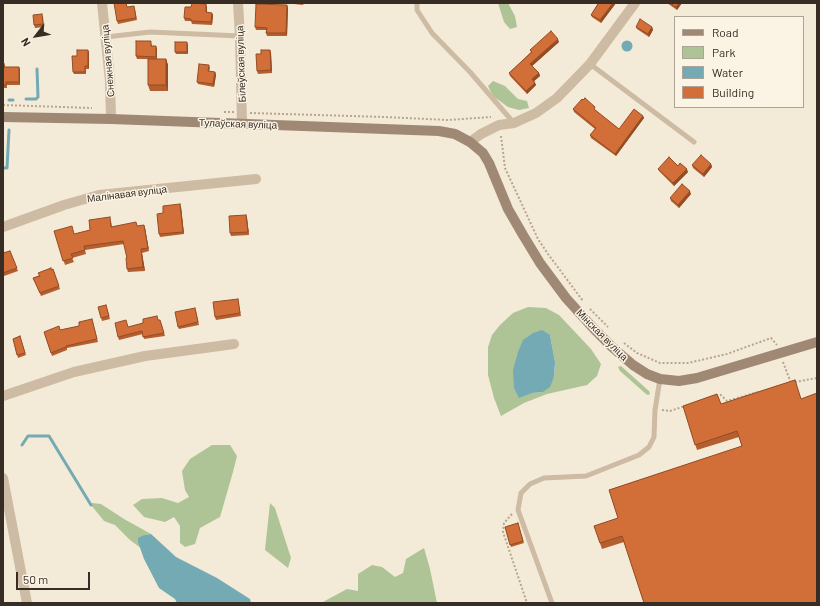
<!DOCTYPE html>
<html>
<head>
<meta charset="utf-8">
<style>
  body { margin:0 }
  #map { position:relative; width:820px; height:606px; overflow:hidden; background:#f4ead8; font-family:Barlow,sans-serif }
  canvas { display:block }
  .frame { position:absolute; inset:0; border:4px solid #372d25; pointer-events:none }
  .legend { position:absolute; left:674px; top:16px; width:130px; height:92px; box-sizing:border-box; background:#fbf3e4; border:1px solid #ada498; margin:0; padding:5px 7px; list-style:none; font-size:12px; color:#372d25 }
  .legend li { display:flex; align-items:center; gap:8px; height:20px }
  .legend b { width:20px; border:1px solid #ada498 }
  .north { position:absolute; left:16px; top:16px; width:40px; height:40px; -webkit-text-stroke:3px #fbf3e4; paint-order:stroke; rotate:239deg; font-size:11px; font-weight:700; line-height:16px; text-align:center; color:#372d25 }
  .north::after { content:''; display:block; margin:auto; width:14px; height:18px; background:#372d25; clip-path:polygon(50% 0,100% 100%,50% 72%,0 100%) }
  .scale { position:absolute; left:16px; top:572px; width:74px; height:18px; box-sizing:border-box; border:2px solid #372d25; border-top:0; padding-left:5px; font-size:12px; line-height:14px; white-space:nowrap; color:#372d25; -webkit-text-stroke:3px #fbf3e4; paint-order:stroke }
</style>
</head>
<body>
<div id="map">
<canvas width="820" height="606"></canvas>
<div class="frame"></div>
<ul class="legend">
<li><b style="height:5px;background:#a08974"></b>Road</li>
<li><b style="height:11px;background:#afc496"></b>Park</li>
<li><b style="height:11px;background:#74aab3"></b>Water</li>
<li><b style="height:11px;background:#d26e37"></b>Building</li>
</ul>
<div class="north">N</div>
<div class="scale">50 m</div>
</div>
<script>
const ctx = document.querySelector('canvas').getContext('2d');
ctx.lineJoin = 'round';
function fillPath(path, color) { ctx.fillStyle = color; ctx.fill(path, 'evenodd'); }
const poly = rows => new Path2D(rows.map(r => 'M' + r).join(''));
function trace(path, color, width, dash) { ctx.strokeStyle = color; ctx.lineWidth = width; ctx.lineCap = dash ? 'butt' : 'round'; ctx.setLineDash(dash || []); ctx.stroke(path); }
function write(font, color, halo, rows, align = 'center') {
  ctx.font = font + ' Barlow,sans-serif'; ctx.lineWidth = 3; ctx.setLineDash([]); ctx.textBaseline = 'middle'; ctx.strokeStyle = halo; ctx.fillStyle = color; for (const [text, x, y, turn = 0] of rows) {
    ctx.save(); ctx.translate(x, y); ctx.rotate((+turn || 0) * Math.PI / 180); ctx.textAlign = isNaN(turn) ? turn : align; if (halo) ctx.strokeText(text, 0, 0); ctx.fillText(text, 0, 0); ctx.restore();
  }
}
fillPath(poly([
  [498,3,508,3,515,16,517,27,510,29,504,22],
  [493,81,505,86,518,99,527,101,529,108,519,110,508,107,493,96,488,86],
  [528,307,546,308,559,315,591,349,601,364,597,376,587,385,547,394,524,403,501,416,494,398,488,375,488,347,492,335,500,325,513,313],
  [550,335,555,362,554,377,543,392,532,393],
  [621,366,649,391,650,394,648,395,646,394,620,371,618,367],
  [212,445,230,445,237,456,233,472,220,517,200,528,195,544,185,547,180,543,180,526,174,517,165,522,144,517,133,505,142,499,162,498,178,503,189,497,185,490,182,471,190,459],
  [92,503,101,504,124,519,151,534,144,535,138,542,142,549,130,540,115,525,104,521,91,505],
  [270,503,275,508,291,558,288,568,265,550],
  [424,548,430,569,437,603,321,603,347,589,358,591,358,574,372,565,382,567,395,577,403,573,406,559]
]), '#afc496');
fillPath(poly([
  '621.5 46a5.5 5.5 0 1 1 11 0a5.5 5.5 0 1 1-11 0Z',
  [542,330,550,335,555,362,554,377,550,387,543,392,532,393,519,398,514,388,513,370,518,352,523,340,533,333],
  [151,534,176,557,217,578,250,599,251,603,177,603,175,599,159,588,144,559,138,542,138,538,144,535]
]), '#74aab3');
trace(poly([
  [26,99,36,99,38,97,37,69],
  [9,100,13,100],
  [3,168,7,168,9,130],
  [22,445,28,436,49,436,91,505]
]), '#74aab3', 3);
trace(poly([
  [3,105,92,108],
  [224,112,234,112],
  [250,113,385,117,448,120,491,117],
  [501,136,505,168,538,239,548,254,583,301],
  [590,309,608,327],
  [624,343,637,353,660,363,688,363,727,354,771,338,777,345],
  [783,362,791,383],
  [795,382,817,378],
  [716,396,721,395,727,401,758,392],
  [662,410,670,411,685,406],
  [512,514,504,523,503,532,527,603]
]), '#b9a58d', 2, [2, 2]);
trace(poly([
  [417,3,417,10,432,33,470,72,513,122],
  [106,37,150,32,240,36],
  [590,64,694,142],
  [552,603,518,510,521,493,530,484,544,478,586,476,639,455,649,447,654,437,655,410,660,379]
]), '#cdbba3', 5);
trace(poly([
  [102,3,110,81,111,119],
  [238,3,240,36,242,124],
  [470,142,481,134,499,125,514,123,536,113,557,98,590,64,635,3],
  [3,227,64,205,99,195,256,179],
  [3,396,74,372,145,356,234,344],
  [3,478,27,603]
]), '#cdbba3', 10);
trace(poly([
  [3,117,111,119,439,131,455,134,470,142,483,153,489,163,508,209,523,235,540,263,566,298,594,329,612,347,633,365,647,374,660,379,679,381,697,378,817,342]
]), '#a08974', 10);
fillPath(poly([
  [126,3,127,7,135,9,137,20,118,24,117,21],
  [293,3,304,3,303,5,294,4],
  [597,3,616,3,601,23,592,17,591,15,597,5],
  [667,3,682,3,677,10],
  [287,5,288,8,287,36,267,36,266,33,266,30,256,30,255,27],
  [191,7,207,7,207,12,213,15,212,25,192,24,191,21,185,21,184,18],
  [43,16,44,27,35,28,34,25],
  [636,27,652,27,653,30,649,37,637,29],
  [559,42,532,66,539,73,540,76,534,81,536,85,527,94,510,76,509,73,531,52,530,50],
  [152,44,152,46,157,49,157,59,166,59,168,65,168,91,150,91,148,85,151,59,137,59,136,56],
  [188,45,188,54,176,54,175,52],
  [270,50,271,53,272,73,258,74,257,71,261,54],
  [89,52,89,69,86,69,86,74,74,74,73,72,77,56],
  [3,63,5,65,5,67,19,67,20,70,20,85,7,85,7,88,3,88],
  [209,65,210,68,209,72,215,72,216,75,214,87,198,84,197,82],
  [573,109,596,110,596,111,619,129,643,116,644,118,616,156,591,138,590,135,595,129,574,112],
  [711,164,712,167,704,177,693,168,692,165],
  [678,166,688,172,674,186,659,171,658,169],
  [691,194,679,208,671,201,670,198],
  [181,207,184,234,160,237,159,234,163,213],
  [246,215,247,218,249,235,231,236,230,233],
  [111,221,112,227,137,226,145,228,149,251,142,253,145,271,128,272,127,269,127,258,124,244,85,250,86,254,72,258,74,262,65,265,54,231,75,234,90,230],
  [10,251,18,271,4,276,3,275,3,253],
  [53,269,60,289,41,296,33,278],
  [238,299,241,316,216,320,215,317],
  [106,305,110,319,102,321,98,307],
  [196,311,199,325,179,329,178,327],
  [92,319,98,342,67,348,67,350,52,356,44,332,60,330,79,326],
  [158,320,161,323,165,336,144,339,143,334,119,340,118,337],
  [20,336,26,355,18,358,13,339],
  [795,380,801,399,817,393,817,603,644,603,624,542,602,549,594,526,618,518,609,490,742,446,739,437,697,450,683,406,717,394,721,404],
  [518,523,524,543,511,547,505,527]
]), '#b55f2f');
fillPath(poly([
  [613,3,616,3,601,23,600,20],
  [679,3,682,3,677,10,676,7],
  [206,4,207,7,207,15,206,12],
  [287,5,288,8,287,36,286,33],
  [212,13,213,15,212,25,211,22],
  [652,27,653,30,649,37,648,34],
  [558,39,559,42,531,67,530,64],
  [187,42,188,45,188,54,187,52],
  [156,46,157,49,157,59,156,57],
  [88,50,89,52,89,69,88,66],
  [270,50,271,53,272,73,271,70],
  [166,59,168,65,168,91,166,85],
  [19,67,20,70,20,85,19,82],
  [215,72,216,75,214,87,213,84],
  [539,73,540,76,533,82,532,79],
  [535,83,536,85,527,94,526,91],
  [643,116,644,118,616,156,615,154],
  [711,164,712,167,704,177,703,174],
  [687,169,688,172,674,186,673,183],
  [690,191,691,194,679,208,678,205],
  [180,204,181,207,184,234,183,232],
  [246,215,247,218,249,235,248,232],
  [144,225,145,228,149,251,148,248],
  [141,249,142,253,145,271,143,267]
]), '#934d26');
const building = poly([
  [114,3,126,3,127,7,134,6,136,18,117,21,114,3],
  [192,3,206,4,206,12,212,13,211,22,191,21,191,19,184,18,185,7,191,7,192,3],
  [597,3,613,3,600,20,591,15,598,4,597,3],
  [670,3,679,3,676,7,670,3],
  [256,4,287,5,286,33,266,33,267,28,255,27,256,4],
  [42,14,43,24,34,25,33,15,42,14],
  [640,19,652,27,648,34,636,27,640,19],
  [551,31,558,39,530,64,539,73,532,79,535,83,526,91,509,73,532,52,530,50,551,31],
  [136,41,151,41,151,46,156,46,156,57,136,56,136,41],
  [175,42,187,42,187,52,175,52,175,42],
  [77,50,88,50,88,66,85,66,85,72,73,72,72,56,77,56,77,50],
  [261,50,270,50,271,70,257,71,256,54,261,54,261,50],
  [148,59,166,59,166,85,148,85,148,59],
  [3,63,4,63,4,67,19,67,19,82,6,82,6,85,3,85,3,63],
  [199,64,209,65,208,71,215,72,213,84,197,82,199,64],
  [585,98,595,107,594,109,619,129,634,109,643,116,615,154,590,135,596,128,573,109,582,99,583,100,585,98],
  [701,155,711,164,703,174,692,165,701,155],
  [669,157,678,166,680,163,687,169,673,183,658,169,669,157],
  [682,184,690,191,678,205,670,198,682,184],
  [180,204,183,232,159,234,157,214,163,213,163,206,180,204],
  [246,215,248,232,230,233,229,216,246,215],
  [110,217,111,227,136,222,137,226,144,225,148,248,141,249,143,267,127,269,126,258,127,258,123,241,84,246,85,250,71,254,73,258,63,261,54,231,72,226,74,234,90,230,89,220,110,217],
  [10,251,17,268,3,273,3,253,10,251],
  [51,268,51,270,53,269,59,286,40,293,33,278,40,276,38,273,51,268],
  [238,299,240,313,215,317,213,302,238,299],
  [106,305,109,316,101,318,98,307,106,305],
  [195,308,198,322,178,327,175,312,195,308],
  [157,316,158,320,160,320,164,333,143,337,142,331,118,337,115,323,126,320,128,327,143,323,143,319,157,316],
  [92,319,97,339,66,346,66,347,51,353,44,332,59,326,60,330,79,326,79,322,92,319],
  [20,336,25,353,17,355,13,339,20,336],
  [795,380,801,399,817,393,817,603,644,603,622,536,600,543,594,526,618,518,609,490,742,446,737,431,695,445,683,406,717,394,721,404,795,380],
  [518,523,523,541,510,545,505,527,518,523]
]);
fillPath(building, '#d26e37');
trace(building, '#934d26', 1);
write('10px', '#372d25', '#fbf3e4', [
  ["Снежная вуліца",108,61,-95],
  ["Білеўская вуліца",241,64,-92],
  ["Тулаўская вуліца",238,124,2],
  ["Малінавая вуліца",127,194,-7],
  ["Мінская вуліца",602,335,45]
]);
</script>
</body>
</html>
